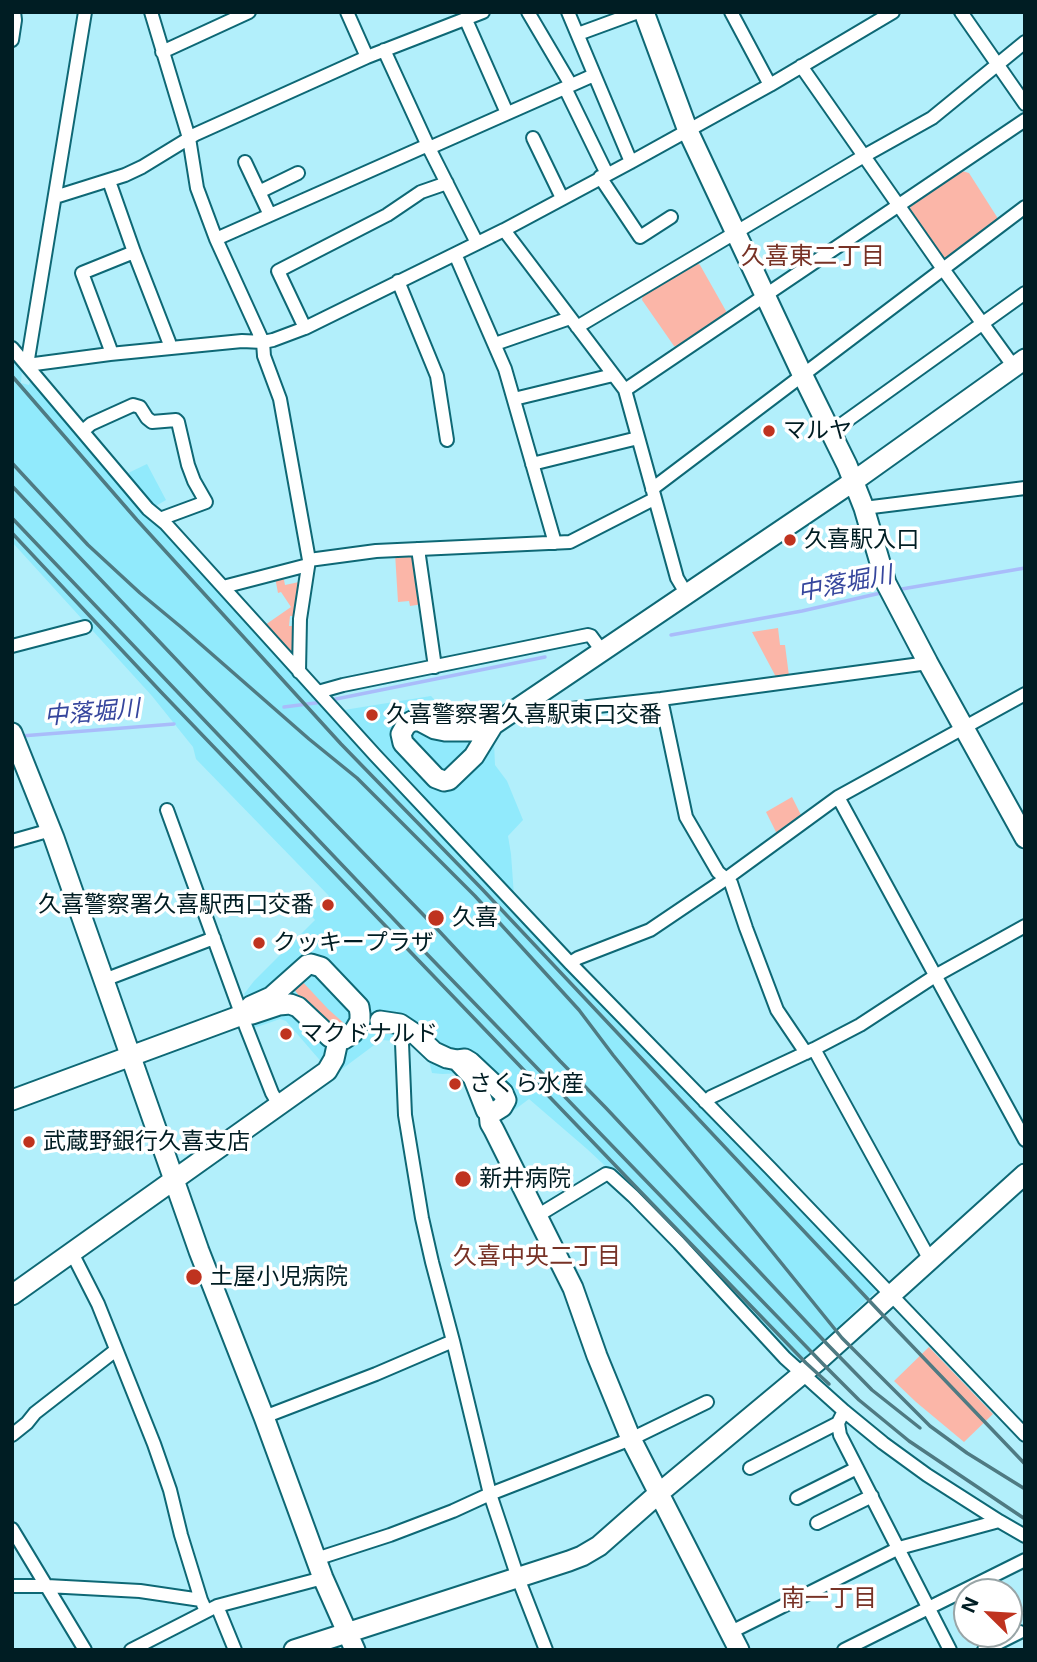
<!DOCTYPE html>
<html>
<head>
<meta charset="utf-8">
<style>
  body { margin:0 }
  #map { position:relative; width:1037px; height:1662px; overflow:hidden; background:#b2effb; font-family:Inter,sans-serif }
  canvas { display:block }
  .frame { position:absolute; inset:0; border:14px solid #001d23; pointer-events:none }
  .north { position:absolute; left:953px; top:1578px; width:70px; height:70px; box-sizing:border-box; background:#fff; border:2px solid #99a5a7; border-radius:50%; rotate:294deg; font-size:19px; font-weight:700; line-height:28px; text-align:center; color:#001d23 }
  .north::after { content:''; display:block; margin:auto; width:24px; height:32px; background:#bf331f; clip-path:polygon(50% 0,100% 100%,50% 72%,0 100%) }
</style>
</head>
<body>
<div id="map">
<canvas width="1037" height="1662"></canvas>
<div class="frame"></div>
<div class="north">N</div>
</div>
<script>
const ctx = document.querySelector('canvas').getContext('2d');
ctx.lineJoin = 'round';
function fillPath(path, color) { ctx.fillStyle = color; ctx.fill(path, 'evenodd'); }
const poly = rows => new Path2D(rows.map(r => 'M' + r).join(''));
function trace(path, color, width, dash) { ctx.strokeStyle = color; ctx.lineWidth = width; ctx.lineCap = dash ? 'butt' : 'round'; ctx.setLineDash(dash || []); ctx.stroke(path); }
function write(font, color, halo, rows, align = 'center') {
  ctx.font = font + ' Inter,"Noto Sans JP",sans-serif'; ctx.lineWidth = 7; ctx.setLineDash([]); ctx.textBaseline = 'middle'; ctx.strokeStyle = halo; ctx.fillStyle = color; for (const [text, x, y, turn = 0] of rows) {
    ctx.save(); ctx.translate(x, y); ctx.rotate((+turn || 0) * Math.PI / 180); ctx.textAlign = isNaN(turn) ? turn : align; if (halo) ctx.strokeText(text, 0, 0); ctx.fillText(text, 0, 0); ctx.restore();
  }
}
fillPath(poly([
  [12,357,22,369,21,383,29,385,31,379,323,706,877,1290,841,1324,843,1327,798,1367,644,1202,587,1149,529,1099,497,1123,463,1073,442,1074,432,1073,429,1061,411,1042,381,1040,338,1072,324,1065,286,1021,280,1019,254,1028,244,994,254,981,315,920,310,914,329,896,196,759,193,747,152,696,12,542],
  [147,464,166,500,154,507,126,474],
  [431,696,449,715,474,715,494,742,495,765,507,781,523,820,508,836,511,854,514,896,431,808,422,793,344,710]
]), '#91eafc');
fillPath(poly([
  [962,171,969,173,997,217,997,222,945,259,941,257,909,211,911,206],
  [695,262,700,265,726,311,725,316,679,348,674,346,642,300,643,294],
  [415,552,423,604,410,606,409,601,398,602,395,553],
  [283,575,285,585,299,582,300,583,297,616,290,616,289,626,296,626,294,657,265,625,291,607,281,592,278,593,275,577],
  [778,628,780,645,785,645,789,676,776,677,752,632],
  [792,797,802,817,778,836,766,812],
  [299,978,328,1009,347,1026,343,1033,325,1026,296,992,294,988],
  [929,1347,993,1414,964,1442,916,1402,894,1381]
]), '#fbb6a8');
trace(poly([
  [896,590,1025,568],
  [671,635,802,611,885,592],
  [331,700,545,657],
  [284,707,323,702],
  [21,736,174,724]
]), '#a9bcfa', 3.5);
const street = poly([
  [151,12,189,138,197,188,216,239,263,342,264,356,280,399,309,560,300,619,299,672],
  [347,12,367,57],
  [528,12,571,85],
  [568,12,631,162],
  [731,12,770,85],
  [961,12,1025,104],
  [466,20,507,113],
  [578,34,638,12],
  [12,40,15,20,14,12],
  [384,50,429,148,477,243],
  [162,52,249,12],
  [801,66,943,269,1014,367],
  [565,88,607,174],
  [533,138,562,198],
  [429,148,594,75],
  [245,162,270,215],
  [600,177,640,237,671,217],
  [109,181,134,252,169,342,170,348],
  [259,192,298,173],
  [55,197,125,175,142,167,196,134,367,57,483,12],
  [504,230,625,390,677,578,686,593],
  [216,239,428,145],
  [455,254,505,369,555,543],
  [398,281,437,376,447,440],
  [577,327,864,156,932,118,1025,42],
  [305,328,278,271,387,215,421,192,447,183],
  [495,344,570,318],
  [12,348,148,509,165,523,375,755,570,963,770,1168,1025,1435],
  [110,354,110,348,82,273,134,252],
  [27,365,110,354,242,341,263,342,273,340,305,328,504,230,631,162,770,85,893,12],
  [27,365,85,12],
  [625,390,1025,120],
  [514,399,613,375],
  [83,431,91,424,133,405,140,407,147,418,152,422,176,420,178,422,188,465,194,481,206,502,160,519],
  [831,432,1025,293],
  [532,464,638,438],
  [652,489,1025,207],
  [864,508,1025,488],
  [418,549,435,667],
  [309,560,376,551,570,542,654,499],
  [223,587,308,565],
  [12,646,85,627],
  [318,692,343,685,588,635,591,636,602,651],
  [661,699,686,817,718,872,731,883,746,928,777,1010,806,1053],
  [528,702,538,710,544,712,661,699,928,663],
  [838,797,1025,1140],
  [167,810,246,1027,272,1093,279,1105],
  [12,841,51,830],
  [570,963,578,958,650,930,727,878,838,797,1025,694],
  [104,980,214,938],
  [406,1029,402,1043,405,1115,422,1218,432,1262,453,1341,490,1494,518,1578,546,1650],
  [814,1049,930,1260],
  [705,1102,711,1097,814,1049,860,1025,935,976,1025,926],
  [537,1216,606,1174,610,1175,633,1196,679,1243,785,1358,844,1411,838,1423,840,1435,950,1650],
  [72,1253,98,1304,154,1444,170,1490,181,1535,201,1600,206,1611],
  [264,1417,376,1374,453,1341],
  [12,1435,27,1423,35,1413,116,1350],
  [750,1468,838,1423],
  [797,1498,857,1468],
  [999,1521,1025,1536],
  [817,1523,872,1496],
  [12,1529,85,1650],
  [316,1559,390,1535,453,1511,490,1494,631,1439,707,1402],
  [12,1586,47,1586,140,1591,201,1600],
  [217,1606,235,1650],
  [731,1632,899,1548,999,1521,927,1475,883,1443,844,1411],
  [131,1650,217,1606,323,1578],
  [844,1650,1025,1560],
  [984,1650,1020,1632]
]);
const secondary = poly([
  [644,12,688,131,803,376,847,465,864,508,886,583,928,663,1025,838],
  [493,725,474,756,449,780,444,781,436,778,403,743,401,734,406,725,412,721,420,721,435,729,445,731,475,731,493,725,854,481,1025,359],
  [12,733,54,838,199,1251,264,1417,323,1578,355,1650],
  [380,1021,400,1024,415,1034,434,1052,447,1058,457,1060,465,1059,470,1062,503,1093,506,1100,502,1107,494,1112,486,1110,473,1077,457,1060],
  [12,1100,242,1015,252,1014,279,1005,290,1004,298,1007,330,1037,338,1041,344,1039,353,1033,360,1021,360,1014,359,1007,321,967,311,964,307,965,271,997,251,1006,242,1015],
  [489,1112,490,1123,494,1130,573,1288,597,1356,631,1439,739,1650],
  [12,1295,327,1071,334,1059,338,1041],
  [294,1650,569,1561,582,1556,599,1546,658,1494,819,1360,1025,1174]
]);
trace(street, '#0e6875', 16);
trace(secondary, '#0e6875', 23);
trace(street, '#fff', 12);
trace(secondary, '#fff', 19);
trace(poly([
  [12,376,137,520,341,744,482,889,895,1328,1025,1464],
  [12,463,88,545,140,593,181,627,309,739,357,778,475,896,579,1010,613,1055,842,1338,930,1426,967,1453,1025,1489],
  [12,486,207,692,440,932,560,1061,606,1108,827,1344,872,1390,920,1428],
  [12,518,423,950,823,1364,859,1400,909,1441,1025,1519],
  [12,533,161,692,636,1187,806,1363,829,1384]
]), '#4f7a82', 3.5);
for (const [x, y, r, color] of [
  [769,431,7,"#bf331f"],
  [790,540,7,"#bf331f"],
  [372,715,7,"#bf331f"],
  [328,905,7,"#bf331f"],
  [436,918,9,"#bf331f"],
  [259,943,7,"#bf331f"],
  [286,1034,7,"#bf331f"],
  [455,1084,7,"#bf331f"],
  [29,1142,7,"#bf331f"],
  [463,1179,9,"#bf331f"],
  [194,1277,9,"#bf331f"]
]) { const dot = new Path2D(); dot.arc(x, y, r, 0, 2 * Math.PI); ctx.fillStyle = color; ctx.fill(dot); trace(dot, '#fff', 2.5); }
write('23px', '#001d23', '#fff', [
  ["マルヤ",783,431],
  ["久喜駅入口",804,540],
  ["久喜警察署久喜駅東口交番",386,715],
  ["久喜警察署久喜駅西口交番",314,905,"right"],
  ["久喜",452,918],
  ["クッキープラザ",273,943],
  ["マクドナルド",300,1034],
  ["さくら水産",469,1084],
  ["武蔵野銀行久喜支店",43,1142],
  ["新井病院",479,1179],
  ["土屋小児病院",210,1277]
], 'left');
write('24px', '#773226', '#fff', [
  ["久喜東二丁目",813,257],
  ["久喜中央二丁目",537,1257],
  ["南一丁目",829,1599]
]);
write('italic 24px', '#36469d', '#fff', [
  ["中落堀川",845,584,-11],
  ["中落堀川",92,713,-5]
]);
</script>
</body>
</html>
